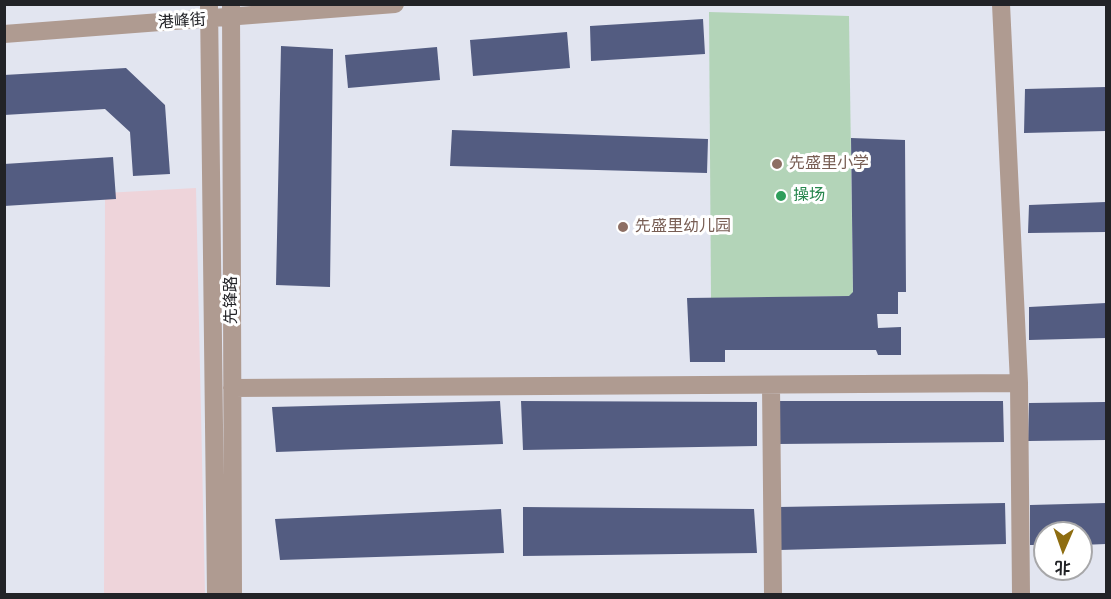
<!DOCTYPE html>
<html>
<head>
<meta charset="utf-8">
<style>
  body { margin:0 }
  #map { position:relative; width:1111px; height:599px; overflow:hidden; background:#e2e5f0; font-family:"Roboto Condensed","Noto Sans SC",sans-serif }
  canvas { display:block }
  .frame { position:absolute; inset:0; border:6px solid #222327; pointer-events:none }
  .north { position:absolute; left:1033px; top:521px; width:60px; height:60px; box-sizing:border-box; background:#fff; border:2px solid #a7a7a9; border-radius:50%; rotate:182deg; font-size:16px; font-weight:700; line-height:24px; text-align:center; color:#222327 }
  .north::after { content:''; display:block; margin:auto; width:21px; height:27px; background:#8e6d11; clip-path:polygon(50% 0,100% 100%,50% 72%,0 100%) }
</style>
</head>
<body>
<div id="map">
<canvas width="1111" height="599"></canvas>
<div class="frame"></div>
<div class="north">北</div>
</div>
<script>
const ctx = document.querySelector('canvas').getContext('2d');
ctx.lineJoin = 'round';
function fillPath(path, color) { ctx.fillStyle = color; ctx.fill(path, 'evenodd'); }
const poly = rows => new Path2D(rows.map(r => 'M' + r).join(''));
function trace(path, color, width, dash) { ctx.strokeStyle = color; ctx.lineWidth = width; ctx.lineCap = dash ? 'butt' : 'round'; ctx.setLineDash(dash || []); ctx.stroke(path); }
function write(font, color, halo, rows, align = 'center') {
  ctx.font = font + ' "Roboto Condensed","Noto Sans SC",sans-serif'; ctx.lineWidth = 6; ctx.setLineDash([]); ctx.textBaseline = 'middle'; ctx.strokeStyle = halo; ctx.fillStyle = color; for (const [text, x, y, turn = 0] of rows) {
    ctx.save(); ctx.translate(x, y); ctx.rotate((+turn || 0) * Math.PI / 180); ctx.textAlign = isNaN(turn) ? turn : align; if (halo) ctx.strokeText(text, 0, 0); ctx.fillText(text, 0, 0); ctx.restore();
  }
}
fillPath(poly([
  [196,188,205,594,104,594,105,193]
]), '#eed4da');
fillPath(poly([
  [709,12,849,16,853,296,711,298]
]), '#b3d4b8');
fillPath(poly([
  [703,19,705,54,591,61,590,26],
  [567,32,570,68,473,76,470,40],
  [281,46,333,49,330,287,276,285],
  [437,47,440,80,348,88,345,55],
  [126,68,165,105,170,174,133,176,130,132,105,109,4,115,4,75],
  [1106,87,1106,131,1024,133,1025,89],
  [452,130,708,139,707,173,450,166],
  [851,138,905,140,906,292,898,292,898,314,877,314,878,328,901,327,901,355,878,355,876,350,725,350,725,362,690,362,687,298,849,296,853,292],
  [113,157,116,199,4,206,4,164],
  [1106,202,1106,232,1028,233,1029,205],
  [1106,303,1106,338,1029,340,1029,307],
  [500,401,503,444,276,452,272,407],
  [521,401,757,402,757,446,523,450],
  [778,401,1003,401,1004,442,777,444],
  [1106,402,1106,440,1028,441,1029,403],
  [1005,503,1006,544,779,550,779,507],
  [1106,503,1106,544,1081,545,1081,533,1045,533,1045,545,1030,545,1030,505],
  [523,507,754,509,757,553,523,556],
  [501,509,504,553,280,560,275,519]
]), '#535c81');
trace(poly([
  [209,4,216,594],
  [231,4,233,594],
  [1001,4,1019,383,1021,594],
  [4,34,395,4],
  [771,385,773,594],
  [232,388,1019,383]
]), '#af9b91', 18);
for (const [x, y, r, color] of [
  [777,164,6,"#8d6e63"],
  [781,196,6,"#2e9e5b"],
  [623,227,6,"#8d6e63"]
]) { const dot = new Path2D(); dot.arc(x, y, r, 0, 2 * Math.PI); ctx.fillStyle = color; ctx.fill(dot); trace(dot, '#fff', 2); }
write('16px', '#222327', '#fff', [
  ["港峰街",182,22,-4],
  ["先锋路",232,300,-90]
]);
write('16px', '#785e54', '#fff', [
  ["先盛里小学",789,164],
  ["先盛里幼儿园",635,227]
], 'left');
write('16px', '#27864d', '#fff', [
  ["操场",793,196]
], 'left');
</script>
</body>
</html>
